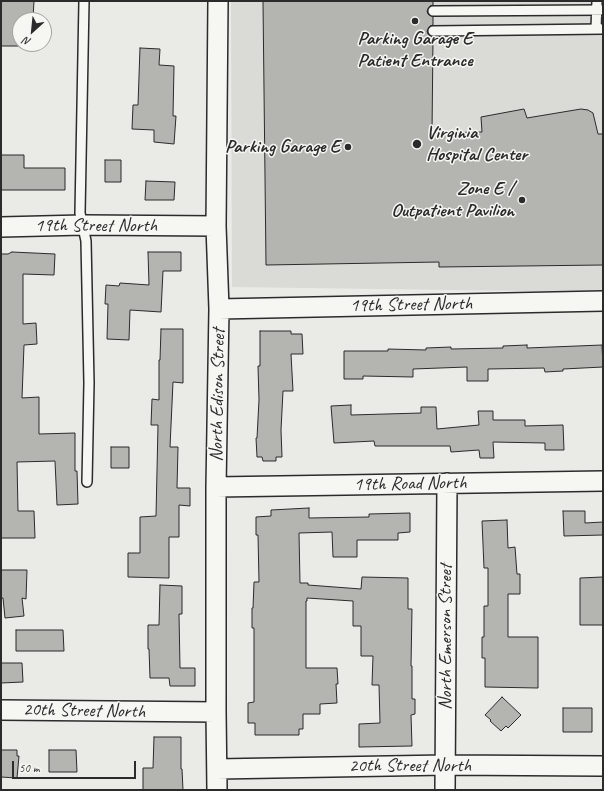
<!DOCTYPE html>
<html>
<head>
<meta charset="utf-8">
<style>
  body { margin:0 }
  #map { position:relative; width:604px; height:791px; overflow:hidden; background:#eaeae6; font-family:Caveat,sans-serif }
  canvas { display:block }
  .frame { position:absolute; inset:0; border:2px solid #2b2b2b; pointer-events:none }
  .north { position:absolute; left:12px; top:12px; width:40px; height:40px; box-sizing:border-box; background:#f6f6f2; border:1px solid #a5a5a2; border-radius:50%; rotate:207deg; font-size:11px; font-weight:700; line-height:16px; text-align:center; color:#2b2b2b }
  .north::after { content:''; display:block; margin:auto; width:14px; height:18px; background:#2b2b2b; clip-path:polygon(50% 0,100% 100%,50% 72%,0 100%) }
  .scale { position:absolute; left:12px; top:761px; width:124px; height:18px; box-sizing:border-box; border:2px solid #2b2b2b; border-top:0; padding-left:5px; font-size:12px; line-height:14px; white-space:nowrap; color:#2b2b2b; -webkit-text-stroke:3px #f6f6f2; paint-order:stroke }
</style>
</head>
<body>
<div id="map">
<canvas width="604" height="791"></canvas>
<div class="frame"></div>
<div class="north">N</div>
<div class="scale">50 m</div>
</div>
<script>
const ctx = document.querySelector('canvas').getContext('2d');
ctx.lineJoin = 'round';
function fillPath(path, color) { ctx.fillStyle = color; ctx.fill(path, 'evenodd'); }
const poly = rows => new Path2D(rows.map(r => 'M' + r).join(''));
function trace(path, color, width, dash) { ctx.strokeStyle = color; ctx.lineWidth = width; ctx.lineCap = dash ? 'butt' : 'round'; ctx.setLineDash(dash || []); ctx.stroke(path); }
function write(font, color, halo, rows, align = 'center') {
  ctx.font = font + ' Caveat,sans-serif'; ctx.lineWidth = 3; ctx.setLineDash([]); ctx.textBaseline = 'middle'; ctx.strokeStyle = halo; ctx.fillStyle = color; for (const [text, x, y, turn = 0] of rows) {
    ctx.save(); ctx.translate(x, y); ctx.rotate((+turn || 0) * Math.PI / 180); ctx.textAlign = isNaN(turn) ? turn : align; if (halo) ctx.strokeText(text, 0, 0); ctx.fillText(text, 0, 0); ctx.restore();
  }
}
fillPath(poly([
  [231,1,603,1,603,292,232,287]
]), '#dadad6');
const building = poly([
  [1,1,34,1,33,18,25,18,25,20,20,20,20,44,25,44,25,46,1,46,1,1],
  [263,1,433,1,433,5,430,6,427,11,428,14,433,17,433,25,430,26,427,31,428,34,433,37,432,133,482,132,481,117,524,109,527,118,581,109,588,110,593,113,598,134,603,134,603,265,439,267,439,262,266,265,263,1],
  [140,48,160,49,159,65,174,66,173,116,176,116,174,144,154,142,154,130,132,129,133,105,138,105,140,48],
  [1,155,24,155,24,168,65,168,65,190,1,190,1,155],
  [105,160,121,160,121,182,105,182,105,160],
  [146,181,175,182,174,200,145,200,146,181],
  [12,252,55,254,54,275,23,274,23,324,36,323,37,344,24,345,22,398,39,397,39,434,75,433,75,471,77,471,78,504,57,505,55,461,17,462,18,511,34,511,35,538,1,538,1,254,8,254,12,252],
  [148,252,181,252,181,271,163,271,161,312,130,310,129,340,107,339,108,304,105,304,106,285,119,286,120,283,149,285,148,252],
  [161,329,183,329,183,383,173,382,170,447,178,447,177,488,190,488,190,506,179,505,179,537,169,537,169,578,128,577,128,553,140,553,140,517,156,516,158,425,151,425,152,399,159,400,159,360,160,360,161,329],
  [260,331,291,331,291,334,302,334,303,354,291,354,293,391,283,391,281,430,282,457,276,457,276,461,263,461,262,457,257,457,256,438,257,438,259,400,258,366,260,366,260,331],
  [527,345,527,348,602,345,603,367,563,369,563,371,545,372,544,368,488,369,488,381,467,381,467,367,413,369,413,377,363,376,363,379,344,379,344,351,388,351,388,349,426,350,426,348,451,347,451,349,503,348,503,346,527,345],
  [351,405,351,415,421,413,421,407,436,407,437,429,479,425,478,411,493,411,493,420,525,420,525,426,563,425,564,450,545,450,545,443,493,442,494,458,480,458,479,450,451,452,450,446,375,446,374,441,334,443,331,406,351,405],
  [111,447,129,447,129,468,111,468,111,447],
  [309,508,309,518,369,517,369,514,410,513,410,532,398,533,398,540,357,540,357,557,333,557,332,532,299,533,300,583,308,583,308,585,361,589,362,577,408,578,408,609,412,609,411,666,412,666,412,699,415,699,415,714,411,715,412,746,359,747,359,724,380,723,379,685,372,685,373,656,361,656,361,626,353,626,353,601,307,598,307,601,306,601,306,668,337,668,338,684,336,684,337,703,320,704,320,714,303,714,303,729,299,729,299,735,255,735,255,723,248,723,248,703,254,702,254,628,252,628,252,608,253,608,254,582,259,582,258,535,256,535,256,517,271,516,271,510,309,508],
  [563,511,585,511,585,523,603,522,603,535,564,536,563,511],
  [507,520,508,548,515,547,517,574,520,574,520,594,508,594,508,637,538,637,538,688,485,687,485,658,482,658,482,637,484,637,484,606,488,606,488,568,484,568,482,521,507,520],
  [1,570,27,570,26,599,22,598,24,616,5,618,3,598,1,598,1,570],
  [603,577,603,625,580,625,580,578,603,577],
  [160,585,182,586,182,614,179,614,180,668,195,668,195,686,170,686,169,678,150,678,149,649,148,649,148,625,159,625,160,585],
  [16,630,63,630,64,651,16,651,16,630],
  [1,663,22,663,23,682,1,683,1,663],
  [502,697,521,715,508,728,506,726,501,731,490,721,491,720,485,715,502,697],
  [563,708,592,708,592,732,563,732,563,708],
  [154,737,181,737,181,769,182,769,183,790,143,790,143,768,153,768,154,737],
  [1,750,17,750,17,756,19,756,17,778,1,777,1,750],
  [49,750,76,750,77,772,49,772,49,750]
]);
fillPath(building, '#b4b4b1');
trace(building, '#2b2b2b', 1);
const lane = poly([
  [84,1,80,213,86,241,89,383,87,482],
  [433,11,603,10],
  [596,29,597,1],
  [433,31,603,29]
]);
const street = poly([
  [1,227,83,225,216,226],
  [219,309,603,301],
  [216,487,603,481],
  [1,710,216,712],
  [217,769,446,765,603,766],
  [217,790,216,712,216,487,219,309,216,226,218,1],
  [445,790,447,483]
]);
trace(lane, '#2b2b2b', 12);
trace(street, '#2b2b2b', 22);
trace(lane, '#f6f6f2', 9);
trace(street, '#f6f6f2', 19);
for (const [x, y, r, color] of [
  [415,21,4,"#2b2b2b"],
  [417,144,5,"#2b2b2b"],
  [348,147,4,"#2b2b2b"],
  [522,200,4,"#2b2b2b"]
]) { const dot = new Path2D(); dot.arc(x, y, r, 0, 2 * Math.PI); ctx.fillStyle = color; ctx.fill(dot); trace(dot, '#f6f6f2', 1.5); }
write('bold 19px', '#2b2b2b', '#f6f6f2', [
  ["Parking Garage E",415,39,"center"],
  ["Patient Entrance",415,61,"center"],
  ["Virginia",426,133,"left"],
  ["Hospital Center",426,155,"left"],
  ["Parking Garage E",340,147],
  ["Zone E /",514,189],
  ["Outpatient Pavilion",514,211]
], 'right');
write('19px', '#2b2b2b', '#f6f6f2', [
  ["19th Street North",96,226],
  ["19th Street North",411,305,-1],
  ["North Edison Street",218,395,-89],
  ["19th Road North",410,484,-1],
  ["North Emerson Street",446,637,-90],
  ["20th Street North",84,711,1],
  ["20th Street North",410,766]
]);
</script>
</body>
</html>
